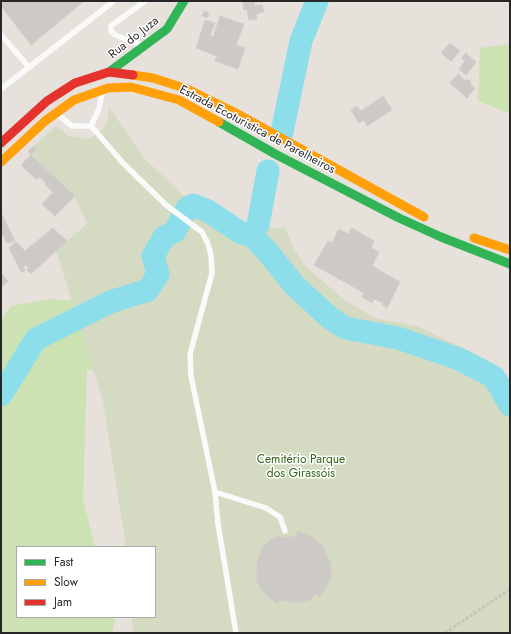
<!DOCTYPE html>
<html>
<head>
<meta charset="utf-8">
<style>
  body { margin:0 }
  #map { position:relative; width:511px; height:634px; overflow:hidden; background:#e7e1dc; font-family:Jost,sans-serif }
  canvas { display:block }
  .frame { position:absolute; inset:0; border:2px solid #272727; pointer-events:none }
  .legend { position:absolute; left:16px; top:546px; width:140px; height:72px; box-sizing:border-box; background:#fff; border:1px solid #a9a9a9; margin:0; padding:5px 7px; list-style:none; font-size:12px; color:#272727 }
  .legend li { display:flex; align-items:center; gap:8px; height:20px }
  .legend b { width:20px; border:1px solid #a9a9a9 }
</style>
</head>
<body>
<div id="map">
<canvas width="511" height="634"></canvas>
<div class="frame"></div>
<ul class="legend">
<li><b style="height:5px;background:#30b455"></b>Fast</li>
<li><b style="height:5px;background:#ff9f0a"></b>Slow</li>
<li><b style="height:5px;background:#e5322d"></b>Jam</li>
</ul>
</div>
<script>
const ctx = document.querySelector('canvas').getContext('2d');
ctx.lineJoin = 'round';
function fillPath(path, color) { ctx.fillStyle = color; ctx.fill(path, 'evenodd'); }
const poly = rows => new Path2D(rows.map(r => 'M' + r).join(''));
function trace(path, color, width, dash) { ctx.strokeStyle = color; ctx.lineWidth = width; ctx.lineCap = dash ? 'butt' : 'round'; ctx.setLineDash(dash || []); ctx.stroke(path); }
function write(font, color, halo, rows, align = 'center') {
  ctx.font = font + ' Jost,sans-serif'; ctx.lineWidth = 3; ctx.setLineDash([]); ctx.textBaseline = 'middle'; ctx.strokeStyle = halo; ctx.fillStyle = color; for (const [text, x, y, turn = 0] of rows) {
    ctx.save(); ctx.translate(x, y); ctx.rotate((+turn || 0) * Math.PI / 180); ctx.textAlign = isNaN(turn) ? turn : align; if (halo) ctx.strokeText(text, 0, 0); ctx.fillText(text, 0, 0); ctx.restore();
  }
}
fillPath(poly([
  [510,44,510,114,478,101,480,48],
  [49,299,84,301,153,367,87,370,83,499,95,547,17,547,17,617,114,617,115,621,112,633,1,633,1,320,11,306]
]), '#cde2b3');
fillPath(poly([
  [109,107,144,158,187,199,200,200,207,203,231,220,254,230,285,227,293,247,305,266,347,302,378,319,417,326,486,359,504,375,510,391,510,633,133,633,132,617,155,617,155,547,126,547,103,401,56,250,87,224,75,196,28,151,56,126,69,136,88,139,100,132,107,122]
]), '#d5dac3');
trace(poly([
  [282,132,301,41,317,1],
  [251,235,258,225,268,171],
  [1,395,36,339,110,302,148,290,158,274,153,256,164,237,175,231,187,208,193,205,208,211,241,233,251,235,266,250,295,286,330,318,345,328,398,338,459,359,494,377,510,405]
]), '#8ddeeb', 23);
const building = poly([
  [1,1,84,1,31,45,1,6,1,1],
  [243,1,254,1,255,6,262,5,264,12,256,14,257,19,249,20,247,9,244,10,243,1],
  [204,11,209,13,207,18,202,16,204,11],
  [220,16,244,24,236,45,245,48,238,69,215,61,217,56,196,48,205,20,215,23,210,36,213,37,220,16],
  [450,43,460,51,451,61,441,53,450,43],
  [466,53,476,62,466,75,459,69,465,61,461,58,466,53],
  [458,74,466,81,467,79,471,82,470,84,475,88,467,98,450,83,458,74],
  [383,96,392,110,367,126,364,120,359,123,351,110,357,106,361,111,383,96],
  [34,146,37,149,31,155,28,151,34,146],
  [31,155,75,196,55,216,42,204,53,192,45,184,46,183,39,177,37,180,21,165,31,155],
  [1,213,15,241,7,243,1,231,1,213],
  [53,228,67,241,31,274,27,270,29,268,26,265,23,267,25,271,21,272,9,248,16,242,25,251,53,228],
  [352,228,374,241,371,248,379,252,372,266,400,282,387,308,382,305,383,303,374,299,372,303,362,297,364,293,314,265,328,241,332,243,339,229,348,234,352,228],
  [1,273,8,281,1,288,1,273],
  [297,531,311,536,323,546,331,564,331,579,320,597,317,594,309,600,297,603,280,600,278,604,268,597,260,587,257,580,257,563,263,547,271,539,279,535,281,538,297,536,297,531]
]);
fillPath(building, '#cdc9c6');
trace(building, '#d2cdc8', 1);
trace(poly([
  [445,633,510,589]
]), '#c2c2c1', 2.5, [3, 2]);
trace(poly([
  [1,35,29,67],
  [141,45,115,35,111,31,111,26,145,1],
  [1,89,114,1],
  [57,114,72,126,91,126,123,163,166,205,202,232,208,244,211,255,212,273,190,354,191,376,215,492,218,524,236,633],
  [91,126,99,109,102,93],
  [215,492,266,508,280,517,285,531]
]), '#fbfafa', 5.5);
trace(poly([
  [109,72,167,29,184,1],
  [219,122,277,155,399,218,441,237,510,264]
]), '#30b455', 9);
trace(poly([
  [133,75,153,78,187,89,234,112,424,217],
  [1,162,45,121,74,100,108,88,131,87,179,100,219,122],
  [474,238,510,250]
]), '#ff9f0a', 9);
trace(poly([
  [1,143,47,101,75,83,109,72,133,75]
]), '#e5322d', 9);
write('12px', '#272727', '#fff', [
  ["Rua do Juza",134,38,-38],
  ["Estrada Ecoturistica de Parelheiros",257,130,28]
]);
write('12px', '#306417', '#fff', [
  ["Cemitério Parque",301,460],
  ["dos Girassóis",301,474]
]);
</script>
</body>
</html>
